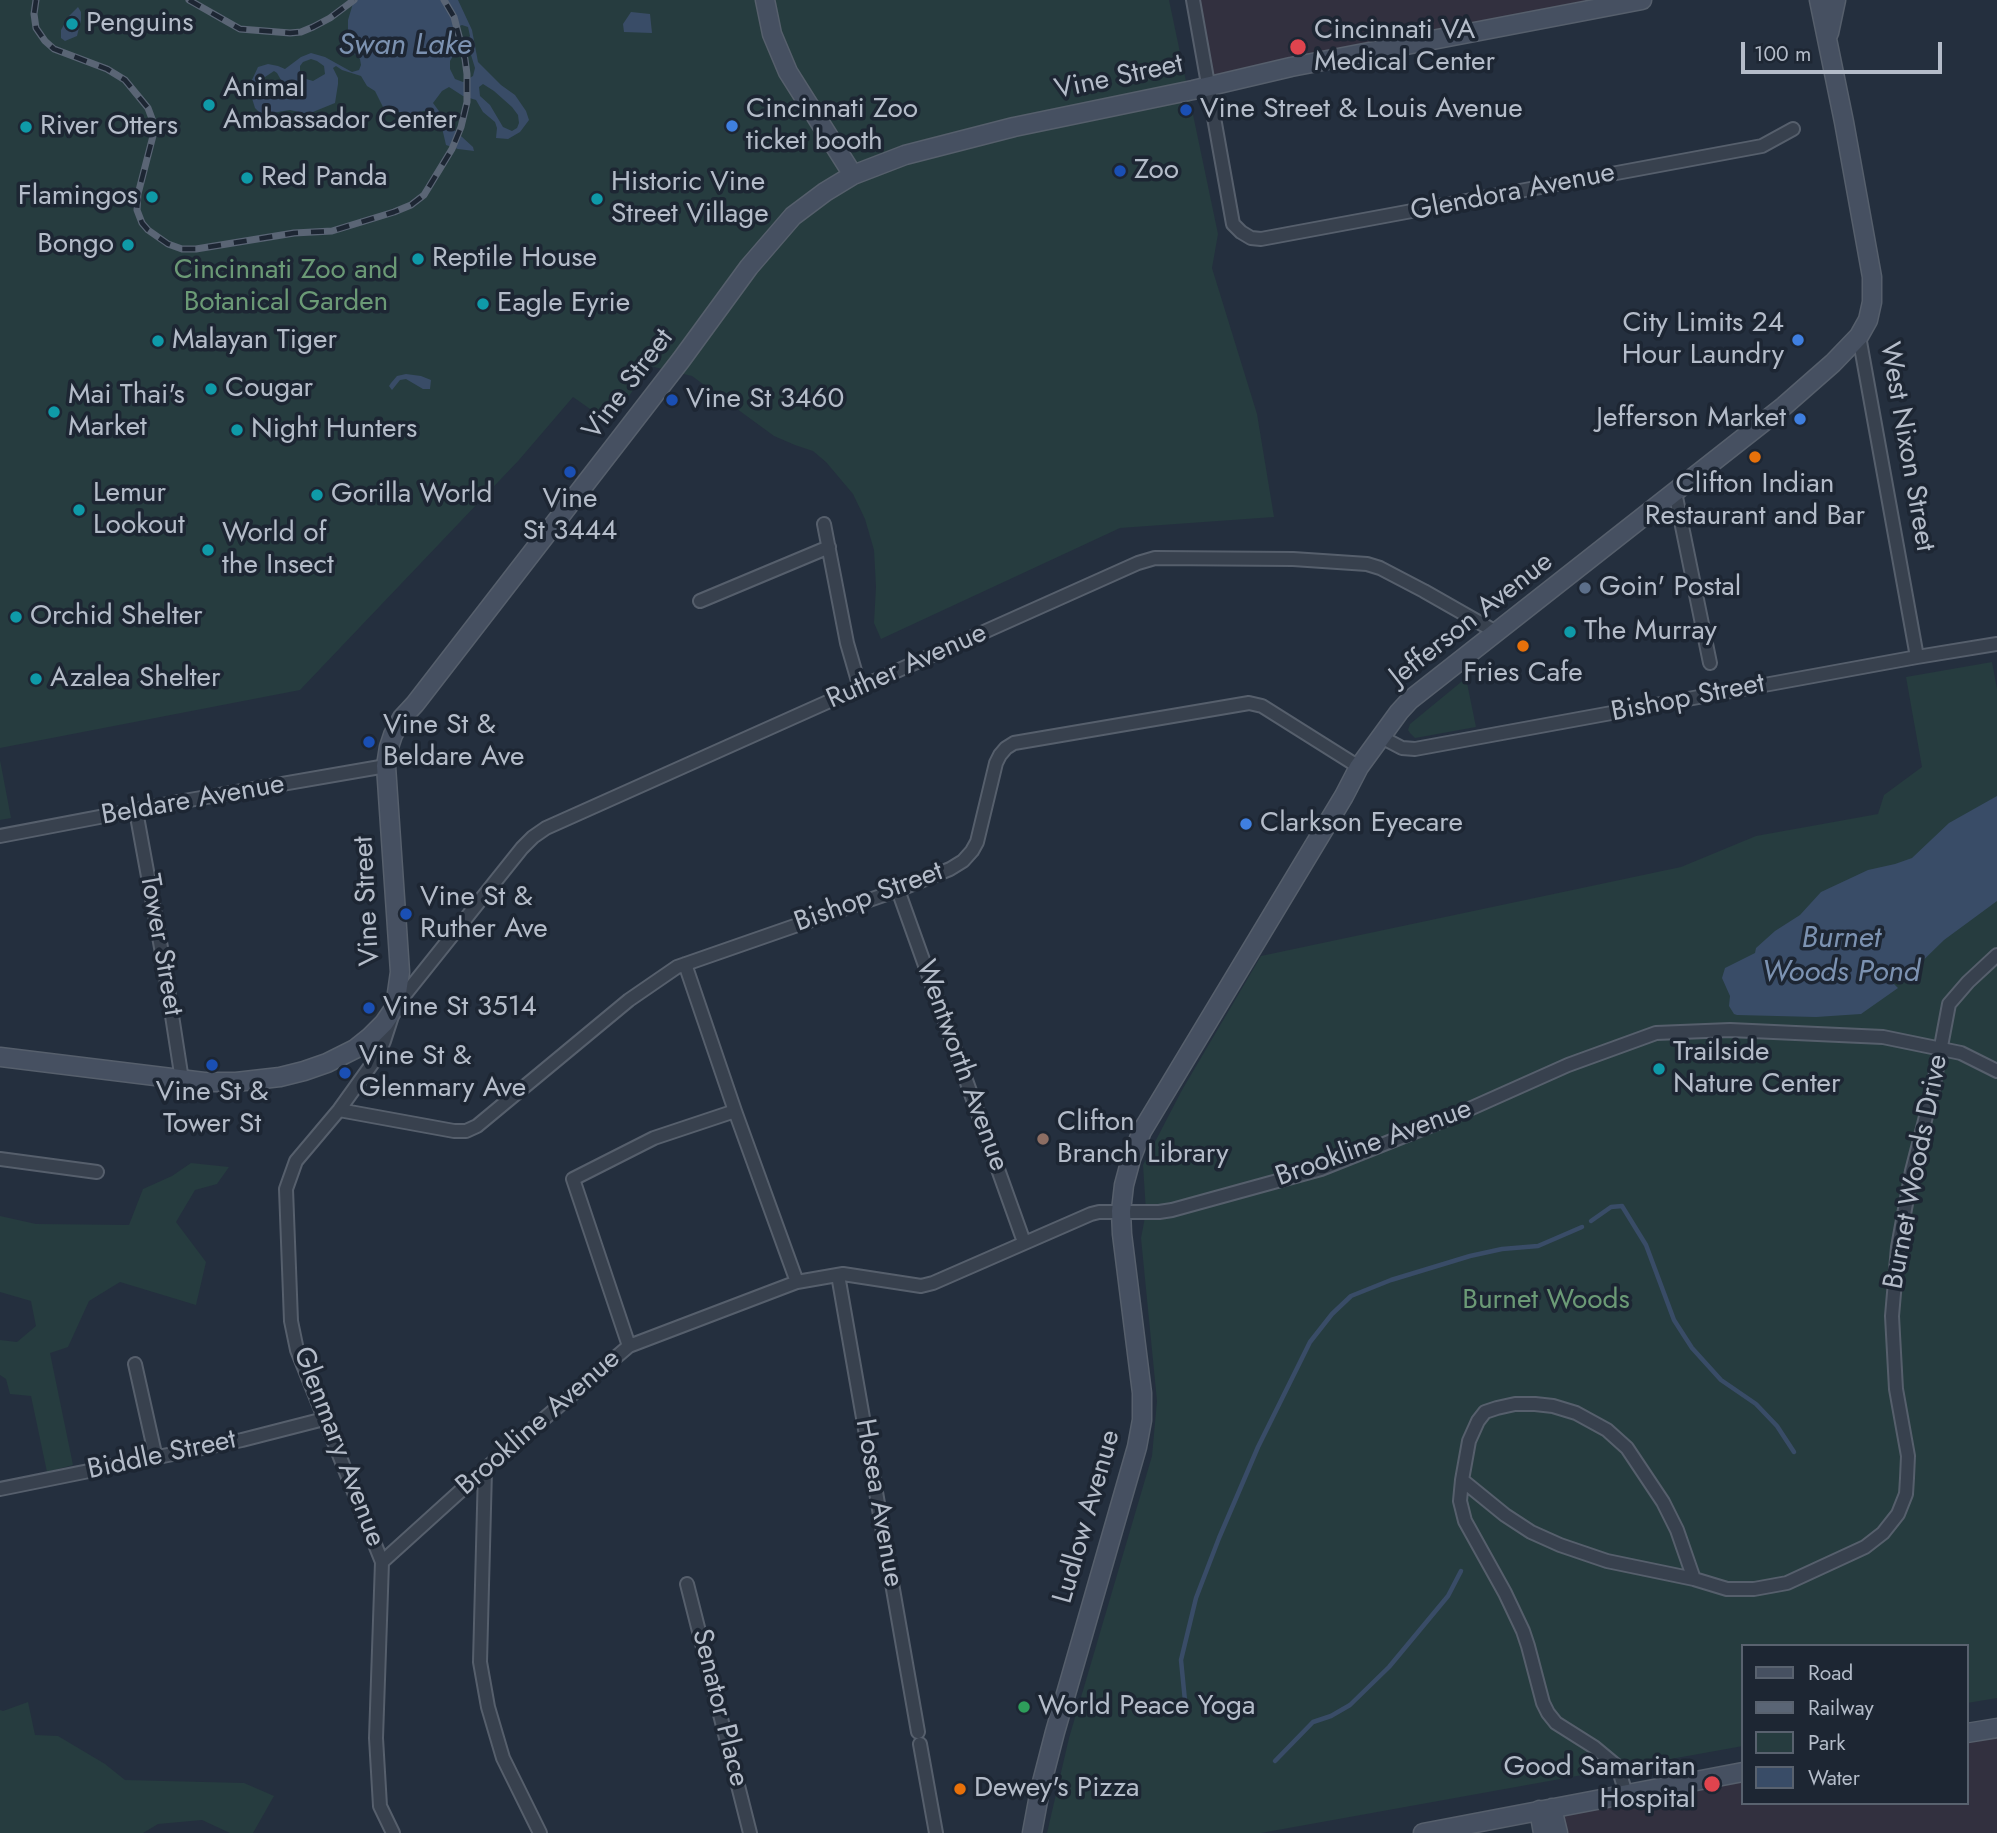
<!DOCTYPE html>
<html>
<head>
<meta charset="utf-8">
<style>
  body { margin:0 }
  #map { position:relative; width:1997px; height:1833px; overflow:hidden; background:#242f3e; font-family:Jost,sans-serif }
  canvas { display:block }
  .legend { position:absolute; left:1741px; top:1644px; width:228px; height:161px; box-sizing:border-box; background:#1d2633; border:2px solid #59626f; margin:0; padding:9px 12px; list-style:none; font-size:21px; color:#b4bcc9 }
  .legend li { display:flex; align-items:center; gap:14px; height:35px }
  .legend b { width:35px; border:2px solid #59626f }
  .scale { position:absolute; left:1741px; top:42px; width:201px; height:32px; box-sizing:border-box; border:4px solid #b4bcc9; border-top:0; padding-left:9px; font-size:21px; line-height:24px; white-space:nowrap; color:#b4bcc9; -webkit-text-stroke:5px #1d2633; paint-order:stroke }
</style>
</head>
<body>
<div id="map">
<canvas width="1997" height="1833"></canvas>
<ul class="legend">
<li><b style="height:9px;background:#465061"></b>Road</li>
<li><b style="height:9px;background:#5a6575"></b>Railway</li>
<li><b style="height:19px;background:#263c3f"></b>Park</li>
<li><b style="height:19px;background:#394c67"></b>Water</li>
</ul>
<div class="scale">100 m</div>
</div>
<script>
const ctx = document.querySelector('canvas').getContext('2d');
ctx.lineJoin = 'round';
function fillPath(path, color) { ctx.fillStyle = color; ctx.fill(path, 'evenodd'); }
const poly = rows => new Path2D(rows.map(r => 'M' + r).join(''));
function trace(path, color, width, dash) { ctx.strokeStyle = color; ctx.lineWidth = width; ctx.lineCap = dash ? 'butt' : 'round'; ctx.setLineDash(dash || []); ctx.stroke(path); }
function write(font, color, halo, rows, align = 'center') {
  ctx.font = font + ' Jost,sans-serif'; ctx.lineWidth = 7; ctx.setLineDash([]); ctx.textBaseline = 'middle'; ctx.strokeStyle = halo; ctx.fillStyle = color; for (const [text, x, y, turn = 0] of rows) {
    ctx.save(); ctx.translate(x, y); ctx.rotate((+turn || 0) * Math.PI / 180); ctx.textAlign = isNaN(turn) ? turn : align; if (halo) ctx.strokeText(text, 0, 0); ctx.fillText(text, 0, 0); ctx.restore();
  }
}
fillPath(poly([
  [1193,0,1642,0,1209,86],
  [1997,1728,1997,1833,1558,1833,1552,1808,1743,1772,1743,1803,1967,1803,1967,1733]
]), '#32303f');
fillPath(poly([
  [0,0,1169,0,1218,234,1212,268,1257,414,1274,517,1120,528,881,639,874,623,876,587,874,550,865,519,853,494,826,462,813,451,795,445,774,436,692,376,650,366,610,423,573,397,519,460,300,690,0,748],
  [1992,662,1997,689,1997,1698,1967,1703,1967,1646,1743,1646,1743,1746,1261,1833,1047,1833,1069,1738,1152,1456,1157,1401,1141,1238,1146,1212,1143,1165,1182,1090,1261,956,1681,867,1756,836,1878,814,1884,795,1922,767,1906,677],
  [1466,678,1476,727,1415,738,1410,733,1408,730,1410,724],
  [0,760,11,818,0,820],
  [191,1163,229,1167,217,1184,195,1190,176,1222,206,1262,196,1305,120,1282,89,1301,68,1347,50,1353,73,1465,47,1472,31,1396,10,1394,6,1379,0,1375,0,1340,17,1342,36,1326,31,1301,0,1292,0,1216,36,1224,129,1225,143,1189,172,1176],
  [28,1702,35,1735,58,1736,105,1764,125,1780,244,1783,274,1796,253,1833,230,1833,202,1820,158,1824,143,1833,0,1833,0,1710,3,1711]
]), '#263c3f');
fillPath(poly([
  [354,0,458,0,472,30,478,62,501,85,515,95,526,111,529,120,520,132,508,139,496,138,497,128,495,122,483,112,476,100,463,96,449,87,442,91,433,103,450,126,473,147,474,151,458,149,446,145,439,115,429,110,414,113,407,118,403,112,395,112,383,107,375,91,367,86,361,76,342,70,336,66,333,68,338,78,338,84,335,103,308,114,290,110,266,114,259,112,255,108,250,92,251,82,258,67,268,64,278,66,285,69,301,57,311,53,325,57,352,72,359,70,361,65,360,59,355,55,348,39,348,20],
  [462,25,468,27,470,36,466,43,458,46,452,41,451,33,453,29],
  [459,53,471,55,475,68,473,76,463,82,455,79,450,69,450,61,453,56],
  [311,59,317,61,324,66,325,74,313,81,303,78,300,72,300,66,303,62],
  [274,71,277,73,281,80,277,90,268,97,263,96,256,87,259,81],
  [483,84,494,91,512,107,518,115,519,123,517,128,512,131,503,127,490,105,480,96,479,87],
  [78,7,81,12,81,20,77,36,65,41,61,38,61,30,69,16],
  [631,12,650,14,652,33,624,32,623,24],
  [406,374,421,376,431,380,430,389,423,389,406,379,400,380,392,390,389,386,391,383,397,376],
  [1997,796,1997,901,1944,940,1903,980,1900,977,1893,983,1898,988,1861,1014,1816,1017,1737,1015,1734,1014,1729,1006,1730,996,1722,978,1725,968,1755,953,1756,948,1775,931,1800,915,1821,892,1868,870,1895,864,1912,858,1949,823]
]), '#394c67');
trace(poly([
  [1591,1221,1611,1207,1622,1206,1646,1245,1674,1320,1692,1348,1721,1380,1756,1404,1777,1426,1794,1452],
  [1185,1701,1181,1660,1196,1598,1219,1538,1258,1447,1310,1342,1332,1314,1351,1296,1391,1280,1470,1256,1502,1249,1538,1246,1582,1227],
  [1275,1761,1313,1722,1331,1716,1350,1705,1389,1667,1448,1596,1461,1571]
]), '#394c67', 4.5);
const street = poly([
  [1193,0,1233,224,1241,232,1251,238,1261,239,1762,146,1793,129],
  [1859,336,1917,657],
  [1675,492,1710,663],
  [824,524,847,643,860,688],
  [700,601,829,547],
  [1381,737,1402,748,1415,749,1917,657,1997,644],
  [136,811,164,964,182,1080],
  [0,836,178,802,386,766],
  [898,890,1024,1242],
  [685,964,735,1111,797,1282],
  [339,1110,454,1131,466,1131,477,1126,629,1000,677,967,898,890,950,869,963,861,972,851,977,842,996,763,1000,755,1006,748,1014,743,1249,703,1262,706,1359,767],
  [0,1159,97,1172],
  [838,1275,918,1732],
  [629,1346,573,1179,654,1138,735,1111],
  [135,1364,156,1458],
  [485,1470,480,1662,488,1707,503,1758,540,1833],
  [1462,1480,1505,1515,1531,1532,1560,1545,1607,1561,1694,1579,1727,1589,1754,1589,1787,1583,1865,1547,1883,1533,1898,1514,1906,1494,1907,1478,1908,1456,1896,1389,1892,1316,1898,1247,1912,1171,1933,1089,1949,1004,1968,982,1997,955],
  [0,1489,242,1440,324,1419],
  [382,1562,477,1476,629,1346,797,1282,843,1274,921,1286,933,1283,1091,1214,1099,1212,1159,1212,1172,1210,1321,1169,1447,1119,1568,1065,1656,1033,1730,1030,1883,1037,1961,1053,1997,1071],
  [687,1584,750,1833],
  [920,1744,936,1833],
  [1626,1794,1618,1767,1594,1747,1556,1723,1548,1713,1543,1703,1528,1646,1523,1631,1505,1593,1465,1521,1460,1501,1462,1480,1469,1441,1478,1421,1485,1412,1497,1408,1515,1404,1535,1404,1553,1406,1576,1413,1607,1430,1627,1448,1663,1502,1677,1530,1694,1579],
  [393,1833,380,1806,376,1738,382,1562,297,1350,291,1321,286,1189,296,1161,339,1110,377,1057,384,1041,395,1007,522,848,533,837,546,828,1138,563,1155,558,1293,559,1367,564,1380,568,1424,591,1496,632]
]);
const secondary = poly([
  [765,0,772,34,788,72,853,175],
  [1829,33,1836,0],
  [0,1057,204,1082,236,1082,280,1077,304,1071,327,1063,355,1049,370,1037,384,1023,395,1007,400,972,386,766,389,747,393,735,402,718,415,704,681,360,749,267,793,216,825,192,853,175,905,155,1014,127,1193,90,1291,67,1642,0],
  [1967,1733,1997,1728],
  [1552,1808,1558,1833],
  [1539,1810,1543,1833],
  [1032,1833,1040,1790,1055,1732,1137,1447,1142,1420,1142,1393,1122,1234,1121,1211,1124,1185,1131,1159,1142,1131,1344,796,1359,767,1399,712,1410,700,1784,406,1833,363,1859,336,1868,320,1872,302,1872,277,1844,122,1819,0],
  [1423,1833,1743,1772]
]);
trace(street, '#565f6c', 16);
trace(secondary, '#565f6c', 21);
trace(street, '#38414e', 12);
trace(secondary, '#465061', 18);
const rail = poly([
  [36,0,34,14,36,28,45,41,54,49,107,69,125,80,148,108,154,124,154,132,138,194,137,210,142,223,148,230,168,244,182,249,196,249,294,233,332,231,394,212,411,205,424,195,452,149,461,127,467,102,467,74,465,59,454,17,444,0],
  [189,0,240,29,290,33,301,32,313,27,330,18,354,0]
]);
trace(rail, '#5a6575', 7);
trace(rail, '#1d2633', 4.5, [13]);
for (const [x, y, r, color] of [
  [72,24,7,"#0f9aa8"],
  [1298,47,9,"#e0444e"],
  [209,105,7,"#0f9aa8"],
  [1186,110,7,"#1a4fb4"],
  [732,126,7,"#3f7fe0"],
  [26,127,7,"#0f9aa8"],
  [1120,171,7,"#1a4fb4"],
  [247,178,7,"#0f9aa8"],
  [152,197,7,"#0f9aa8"],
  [597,199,7,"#0f9aa8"],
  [128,245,7,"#0f9aa8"],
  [418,259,7,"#0f9aa8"],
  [483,304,7,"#0f9aa8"],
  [1798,340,7,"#3f7fe0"],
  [158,341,7,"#0f9aa8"],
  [211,389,7,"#0f9aa8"],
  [672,400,7,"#1a4fb4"],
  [54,412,7,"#0f9aa8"],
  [1800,419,7,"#3f7fe0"],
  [237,430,7,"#0f9aa8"],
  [1755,457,7,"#e8710a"],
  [570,472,7,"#1a4fb4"],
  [317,495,7,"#0f9aa8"],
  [79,510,7,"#0f9aa8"],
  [208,550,7,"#0f9aa8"],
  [1585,588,7,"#5c6f8a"],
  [16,617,7,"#0f9aa8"],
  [1570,632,7,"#0f9aa8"],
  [1523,646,7,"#e8710a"],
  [36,679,7,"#0f9aa8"],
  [369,742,7,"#1a4fb4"],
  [1246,824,7,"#3f7fe0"],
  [406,914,7,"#1a4fb4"],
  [369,1008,7,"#1a4fb4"],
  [212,1065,7,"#1a4fb4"],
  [1659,1069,7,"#0f9aa8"],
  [345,1073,7,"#1a4fb4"],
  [1043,1139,7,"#8d6e63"],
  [1024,1707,7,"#2e9e5b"],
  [1712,1784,9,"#e0444e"],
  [960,1789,7,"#e8710a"]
]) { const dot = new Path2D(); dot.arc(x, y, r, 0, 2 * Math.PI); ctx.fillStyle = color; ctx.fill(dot); trace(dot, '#1d2633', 2.5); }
write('28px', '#b4bcc9', '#1d2633', [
  ["Penguins",86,24],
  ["Cincinnati VA",1314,31],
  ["Medical Center",1314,63],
  ["Animal",223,89],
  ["Ambassador Center",223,121],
  ["Cincinnati Zoo",746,110],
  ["ticket booth",746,142],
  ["Vine Street & Louis Avenue",1200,110],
  ["River Otters",40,127],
  ["Zoo",1134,171],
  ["Red Panda",261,178],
  ["Historic Vine",611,183],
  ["Street Village",611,215],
  ["Flamingos",138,197,"right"],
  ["Bongo",114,245,"right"],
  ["Reptile House",432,259],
  ["Eagle Eyrie",497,304],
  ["City Limits 24",1784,324,"right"],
  ["Hour Laundry",1784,356,"right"],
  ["Malayan Tiger",172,341],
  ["Cougar",225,389],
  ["Mai Thai's",68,396],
  ["Market",68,428],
  ["Vine St 3460",686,400],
  ["Jefferson Market",1786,419,"right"],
  ["Night Hunters",251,430],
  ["Clifton Indian",1755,485,"center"],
  ["Restaurant and Bar",1755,517,"center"],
  ["Lemur",93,494],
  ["Lookout",93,526],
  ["Gorilla World",331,495],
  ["Vine",570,500,"center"],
  ["St 3444",570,532,"center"],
  ["World of",222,534],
  ["the Insect",222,566],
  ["Goin' Postal",1599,588],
  ["Orchid Shelter",30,617],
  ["The Murray",1584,632],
  ["Fries Cafe",1523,674,"center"],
  ["Azalea Shelter",50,679],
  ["Vine St &",383,726],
  ["Beldare Ave",383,758],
  ["Clarkson Eyecare",1260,824],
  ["Vine St &",420,898],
  ["Ruther Ave",420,930],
  ["Vine St 3514",383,1008],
  ["Trailside",1673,1053],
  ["Nature Center",1673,1085],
  ["Vine St &",359,1057],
  ["Glenmary Ave",359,1089],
  ["Vine St &",212,1093,"center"],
  ["Tower St",212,1125,"center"],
  ["Clifton",1057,1123],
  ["Branch Library",1057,1155],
  ["World Peace Yoga",1038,1707],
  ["Good Samaritan",1696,1768,"right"],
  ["Hospital",1696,1800,"right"],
  ["Dewey's Pizza",974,1789]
], 'left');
write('28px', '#b4bcc9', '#1d2633', [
  ["Vine Street",1119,78,-12],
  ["Glendora Avenue",1513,193,-11],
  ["Vine Street",629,385,-53],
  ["West Nixon Street",1906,447,80],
  ["Jefferson Avenue",1472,620,-38],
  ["Ruther Avenue",907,667,-24],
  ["Bishop Street",1688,699,-11],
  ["Beldare Avenue",193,801,-10],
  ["Bishop Street",869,898,-20],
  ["Vine Street",368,901,-93],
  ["Tower Street",160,945,80],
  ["Wentworth Avenue",961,1066,70],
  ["Brookline Avenue",1374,1144,-20],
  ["Burnet Woods Drive",1917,1172,-79],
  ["Brookline Avenue",539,1423,-41],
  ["Glenmary Avenue",338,1447,69],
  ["Biddle Street",162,1456,-12],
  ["Hosea Avenue",878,1503,80],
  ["Ludlow Avenue",1088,1517,-74],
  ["Senator Place",719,1708,76]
]);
write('28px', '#6b9a76', '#1d2633', [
  ["Cincinnati Zoo and",286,271],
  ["Botanical Garden",286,303],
  ["Burnet Woods",1546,1301]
]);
write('italic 30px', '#7c92b1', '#1d2633', [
  ["Swan Lake",405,47],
  ["Burnet",1841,940],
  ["Woods Pond",1841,974]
]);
</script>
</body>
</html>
